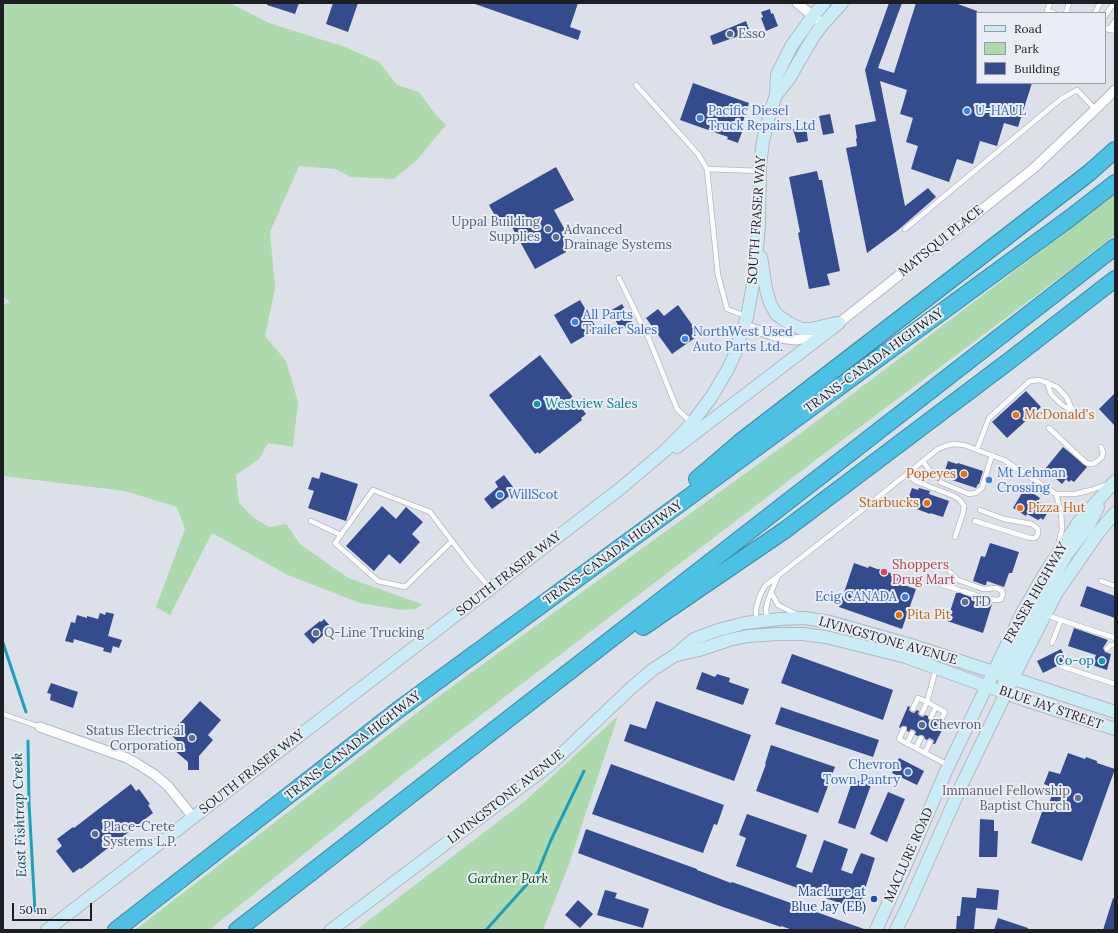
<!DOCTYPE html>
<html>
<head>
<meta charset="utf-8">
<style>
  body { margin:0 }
  #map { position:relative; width:1118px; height:933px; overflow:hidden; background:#dce0e9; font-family:Lora,serif }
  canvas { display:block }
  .frame { position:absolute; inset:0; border:4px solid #1d1e21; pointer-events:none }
  .legend { position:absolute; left:976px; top:12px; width:130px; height:72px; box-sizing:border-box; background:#e9edf6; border:1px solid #979aa1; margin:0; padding:5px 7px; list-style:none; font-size:12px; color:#1d1e21 }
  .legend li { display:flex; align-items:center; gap:8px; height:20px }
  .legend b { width:20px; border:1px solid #979aa1 }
  .scale { position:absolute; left:12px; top:903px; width:80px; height:18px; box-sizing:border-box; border:2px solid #1d1e21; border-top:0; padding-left:5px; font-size:12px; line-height:14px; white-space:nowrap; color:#1d1e21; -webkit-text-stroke:3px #e9edf6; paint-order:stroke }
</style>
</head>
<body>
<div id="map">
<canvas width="1118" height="933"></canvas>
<div class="frame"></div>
<ul class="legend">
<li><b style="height:5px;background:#caecf7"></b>Road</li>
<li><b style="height:11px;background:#aed9ac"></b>Park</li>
<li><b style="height:11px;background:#344c8d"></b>Building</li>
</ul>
<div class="scale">50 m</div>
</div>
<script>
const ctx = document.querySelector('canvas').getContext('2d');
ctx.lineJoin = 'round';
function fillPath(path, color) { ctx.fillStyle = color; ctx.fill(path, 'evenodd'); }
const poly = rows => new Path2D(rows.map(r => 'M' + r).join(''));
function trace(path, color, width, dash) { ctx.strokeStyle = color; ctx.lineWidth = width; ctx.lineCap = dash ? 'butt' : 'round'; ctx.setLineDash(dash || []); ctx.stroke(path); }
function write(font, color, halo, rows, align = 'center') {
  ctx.font = font + ' Lora,serif'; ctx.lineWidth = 4; ctx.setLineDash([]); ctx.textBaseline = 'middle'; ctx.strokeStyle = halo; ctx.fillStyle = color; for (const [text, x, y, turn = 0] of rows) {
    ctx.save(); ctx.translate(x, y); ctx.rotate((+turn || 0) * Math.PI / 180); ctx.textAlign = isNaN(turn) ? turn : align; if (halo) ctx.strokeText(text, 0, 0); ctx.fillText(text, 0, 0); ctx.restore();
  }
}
fillPath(poly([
  [3,3,230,3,269,23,345,47,379,62,397,85,419,92,436,115,446,125,417,160,394,179,351,177,335,169,299,166,270,232,275,288,265,336,286,361,298,402,293,447,268,443,259,459,236,475,239,503,254,518,269,527,286,524,300,544,348,578,422,604,416,609,401,610,360,603,288,575,212,533,170,615,156,607,185,529,177,507,125,491,3,476,3,304,11,303,3,296],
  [1115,194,1115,235,1066,273,821,456,410,769,209,930,135,930,435,699,801,433,1041,251],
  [618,716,568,867,543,930,356,930,524,802]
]), '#aed9ac');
trace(poly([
  [3,643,26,712],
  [28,741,29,803,35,911],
  [486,930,538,872,551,840,584,771]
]), '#1ba1bb', 3);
fillPath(poly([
  [267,3,299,3,295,14,267,5],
  [333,3,358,3,348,32,326,24],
  [475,3,578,3,570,27,581,31,578,40,475,4],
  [889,3,902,3,878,68,894,73,916,3,955,3,977,11,977,83,1032,83,1018,127,1004,123,997,146,980,141,973,164,957,159,949,182,911,169,918,146,906,142,913,118,900,114,907,90,880,81,905,206,928,188,936,197,897,231,867,253,846,148,857,146,856,139,857,138,855,125,876,121,865,70],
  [770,9,771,14,773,13,778,26,766,31,761,18,763,17,761,12],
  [746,21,750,32,713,45,710,36],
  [693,83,749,103,740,131,742,132,738,143,727,139,728,137,680,120],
  [830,114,834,133,823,135,819,116],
  [806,126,808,141,797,143,793,129],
  [556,167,574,200,554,210,565,230,561,232,568,244,563,246,566,252,535,269,507,218,499,223,489,205],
  [817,171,819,180,822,180,840,271,827,274,830,285,809,289,798,233,800,232,789,177],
  [580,300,597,329,571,344,554,315],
  [622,304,633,324,621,330,610,311],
  [678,305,693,326,696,324,701,331,699,335,672,354,646,318,658,309,664,316],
  [540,355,586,414,581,418,582,420,539,454,538,452,535,454,489,395],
  [1026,391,1041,407,1007,438,992,422],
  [1115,393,1115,426,1099,409],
  [1063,447,1087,467,1074,482,1071,480,1069,482,1066,479,1062,484,1045,469],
  [948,461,957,464,958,463,983,471,979,484,978,484,976,488,943,477],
  [321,472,358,484,346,521,308,508,314,491,308,489,312,477,319,479],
  [504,475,516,491,492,509,484,499,498,487,495,482],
  [912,488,918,490,919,488,930,491,929,494,949,501,943,517,930,513,930,514,906,505],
  [1025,488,1040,498,1038,501,1047,506,1045,510,1048,512,1043,520,1041,518,1038,520,1027,514,1026,516,1013,508],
  [382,506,396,519,406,507,423,522,412,534,420,542,400,564,389,554,374,571,346,546],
  [990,543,1019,552,1012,573,1009,573,1004,587,987,581,986,585,984,585,973,581,981,556,985,557],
  [854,563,868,568,869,566,877,569,886,570,890,573,896,575,895,577,900,579,898,583,916,589,902,629,839,607],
  [1087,586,1115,596,1115,618,1080,606],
  [956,593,960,593,986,603,992,604,983,633,947,621],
  [106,612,114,614,108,636,122,640,119,648,113,646,111,653,103,651,104,648,74,639,73,643,65,641,71,622,75,623,77,615,87,618,87,616,98,619,100,613,105,615],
  [324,619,330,626,327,629,328,631,313,644,304,634,320,621,321,622],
  [1074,628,1108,640,1103,648,1105,652,1111,654,1107,670,1092,665,1096,655,1068,646],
  [1061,649,1067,661,1063,663,1059,663,1057,666,1043,673,1037,661],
  [792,654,893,690,883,720,781,683],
  [702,672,715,677,717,674,730,678,729,682,749,689,743,705,696,689],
  [51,683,78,692,73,708,50,700,51,694,47,693],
  [200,701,221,720,208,735,213,740,199,756,199,770,188,770,188,762,174,750,174,746,178,742,170,734],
  [656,701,751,735,734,781,624,741,630,724,646,729],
  [908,706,910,707,909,710,911,712,914,713,917,710,919,711,918,714,920,716,923,717,925,715,928,716,928,719,930,720,933,720,934,719,937,720,937,724,939,725,942,725,943,723,945,724,935,744,933,744,934,741,932,739,929,738,927,740,925,739,924,736,922,735,918,736,915,735,916,732,914,730,911,729,909,732,907,731,907,727,905,726,902,726,900,728,899,727],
  [781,707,879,740,873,757,775,724],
  [771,745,835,767,818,813,756,791,766,764,765,764],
  [1068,753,1085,759,1086,757,1097,761,1097,763,1115,769,1082,861,1031,843,1043,809,1047,810,1054,788,1044,784,1049,771,1060,774],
  [899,758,924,771,917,785,892,773],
  [611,764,724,805,717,825,714,824,703,853,592,814],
  [853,779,871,785,855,829,838,823],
  [131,784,136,791,139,789,150,804,148,805,153,813,81,869,80,868,73,873,56,851,62,846,57,839,73,827,74,828],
  [888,792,905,799,887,842,870,834],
  [747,814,807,835,796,867,812,873,824,840,848,849,841,870,852,874,861,853,875,858,864,892,865,892,859,910,736,866,746,838,739,835],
  [980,819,994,820,994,831,998,831,997,857,979,857],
  [586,829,697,869,697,870,731,883,732,882,864,929,863,930,793,930,781,926,781,927,723,907,578,853],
  [977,888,999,890,997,910,976,908,974,930,956,930,957,916,960,916,962,897,976,898],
  [605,890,617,893,615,898,649,909,643,928,597,915],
  [1113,898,1115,899,1115,930,1103,930],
  [578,900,593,914,580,928,565,915],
  [998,918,1028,928,1028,930,994,930]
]), '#344c8d');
const lane = poly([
  [1050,3,1047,11,1054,13],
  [1066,13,1069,3],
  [1095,13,1100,3],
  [1105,16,1114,3],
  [1105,28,1115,31],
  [1109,30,1115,21],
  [636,85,698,154,707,169],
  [905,229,1061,99,1077,90,1096,110],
  [619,278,649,339,677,409,692,423],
  [746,316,727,309,718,275,707,169,760,171],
  [1047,382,1051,394,1061,404,1073,412],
  [1049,428,1085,462,1089,464,1092,464,1095,463,1102,457,1103,452,1101,447],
  [977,449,989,418,1030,381,1040,380,1057,387,1067,398,1073,412],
  [923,461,932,474,940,482,969,494,976,493,982,488,992,455],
  [907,473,915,481,954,496,960,500,964,506,963,513,955,537],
  [1056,494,1061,512,1062,529,1058,546],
  [311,521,341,535],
  [975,521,1030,538,1034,538,1037,536,1038,533,1038,529,1032,524,1004,519,980,510],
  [452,541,405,587,378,581,335,543,373,490,430,512,452,541,471,566,490,588],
  [950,572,958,580,983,589,997,588,1002,591,1003,595,1001,599,997,600,987,599,963,591],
  [1101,581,1115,586],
  [940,584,959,590],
  [771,592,778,605,798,615],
  [1046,615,1115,638],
  [767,619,766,609,768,600,777,578],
  [756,621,756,609,760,595,765,586,852,518,923,461,938,449,945,446,953,444,964,445,1004,460,1056,494,1075,494,1091,490,1108,484],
  [1052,643,1061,620],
  [1107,649,1111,645,1115,645],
  [1061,666,1115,684],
  [936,668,927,702,945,712,940,722],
  [913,709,918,698,927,702,922,713],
  [3,714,40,727],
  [931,717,936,707],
  [904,729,899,739,925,753],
  [930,742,925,753,948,765],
  [907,744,912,733],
  [916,748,921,738]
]);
const street = poly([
  [797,3,818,20],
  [835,325,839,323,1034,168,1100,105,1115,90],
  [745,326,781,338,795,340,809,338,822,332],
  [40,727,127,758,136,763,155,775,168,786,193,817]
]);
const secondary = poly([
  [776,95,789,79,805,51,814,36,823,24,842,3],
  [761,257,766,289,770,303,776,314,789,323,802,329,812,329,836,323],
  [677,447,839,323],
  [677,655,699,650,729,640,748,636,777,634,803,634,826,637,906,657,1025,700,1115,729],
  [1004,682,1005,676,1016,648,1034,611,1067,554,1089,525,1098,507],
  [47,930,621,488,667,449,692,423,712,396,728,369,734,356,747,317,754,278,756,259,759,226,760,166,763,141,769,116,776,95,777,75,792,45,813,16,824,3],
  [331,930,550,765,630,689,652,670,674,656,694,639,718,630,745,623,780,619,805,618,830,622,911,645,1115,712],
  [876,930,907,862,946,771,1022,613,1045,573,1078,523,1115,481],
  [896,930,907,908,962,784,1021,662,1045,615,1057,592,1078,562,1098,533,1115,513]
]);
const highway = poly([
  [697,479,739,443,1089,173,1115,150],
  [643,627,785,530,1009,361,1115,279],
  [116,930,398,710,1070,218,1115,183],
  [237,930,1115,247]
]);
trace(lane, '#b2b6bf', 6);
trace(street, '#b2b6bf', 11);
trace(secondary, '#b2b6bf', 14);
trace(highway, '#3c88a0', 18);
trace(lane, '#fff', 4.5);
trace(street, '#fff', 9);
trace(secondary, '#caecf7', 12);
trace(highway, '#4dc1e4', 16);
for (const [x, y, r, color] of [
  [730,34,4,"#5c6f8a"],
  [967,111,4,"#3f7fe0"],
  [700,118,4,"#3f7fe0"],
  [548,229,4,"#5c6f8a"],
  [556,237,4,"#5c6f8a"],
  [575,322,4,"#3f7fe0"],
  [685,339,4,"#3f7fe0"],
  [537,404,4,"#0f9aa8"],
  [1016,415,4,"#e8710a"],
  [964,474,4,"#e8710a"],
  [989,480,4,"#3f7fe0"],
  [500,495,4,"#3f7fe0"],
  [927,503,4,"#e8710a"],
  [1020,508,4,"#e8710a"],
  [884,572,4,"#e0444e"],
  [905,597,4,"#3f7fe0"],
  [965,602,4,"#5c6f8a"],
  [899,615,4,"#e8710a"],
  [316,633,4,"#5c6f8a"],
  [1102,661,4,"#0f9aa8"],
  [922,725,4,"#5c6f8a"],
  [192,738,4,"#5c6f8a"],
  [908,772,4,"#3f7fe0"],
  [1078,798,4,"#6b7280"],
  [95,834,4,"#5c6f8a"],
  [874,899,4,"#1a4fb4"]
]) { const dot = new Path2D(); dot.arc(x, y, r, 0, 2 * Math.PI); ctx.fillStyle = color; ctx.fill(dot); trace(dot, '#e9edf6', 1.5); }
write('13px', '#4e5e75', '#e9edf6', [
  ["Esso",738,34],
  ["Uppal Building",540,222,"right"],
  ["Supplies",540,237,"right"],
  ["Advanced",564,230],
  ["Drainage Systems",564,245],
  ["TD",973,602],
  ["Q-Line Trucking",324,633],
  ["Chevron",930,725],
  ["Status Electrical",184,731,"right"],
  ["Corporation",184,746,"right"],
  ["Place-Crete",103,827],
  ["Systems L.P.",103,842]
], 'left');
write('13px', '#366cbe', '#e9edf6', [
  ["Pacific Diesel",708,111],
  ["Truck Repairs Ltd",708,126],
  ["U-HAUL",975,111],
  ["All Parts",583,315],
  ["Trailer Sales",583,330],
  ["NorthWest Used",693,332],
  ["Auto Parts Ltd.",693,347],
  ["Mt Lehman",997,473],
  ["Crossing",997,488],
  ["WillScot",508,495],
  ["Ecig CANADA",897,597,"right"],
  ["Chevron",900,765,"right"],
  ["Town Pantry",900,780,"right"]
], 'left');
write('13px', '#1d1e21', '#e9edf6', [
  ["SOUTH FRASER WAY",757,220,-86],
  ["MATSQUI PLACE",941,241,-39],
  ["TRANS-CANADA HIGHWAY",874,361,-36],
  ["TRANS-CANADA HIGHWAY",613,553,-36],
  ["SOUTH FRASER WAY",509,574,-38],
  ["FRASER HIGHWAY",1036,593,-60],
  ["LIVINGSTONE AVENUE",888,641,16],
  ["BLUE JAY STREET",1051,708,19],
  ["TRANS-CANADA HIGHWAY",353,746,-38],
  ["SOUTH FRASER WAY",252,772,-38],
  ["LIVINGSTONE AVENUE",506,797,-38],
  ["MACLURE ROAD",909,855,-66]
]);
write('13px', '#0d838f', '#e9edf6', [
  ["Westview Sales",545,404],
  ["Co-op",1094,661,"right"]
], 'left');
write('13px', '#c56008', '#e9edf6', [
  ["McDonald's",1024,415],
  ["Popeyes",956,474,"right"],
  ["Starbucks",919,503,"right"],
  ["Pizza Hut",1028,508],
  ["Pita Pit",907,615]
], 'left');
write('13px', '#be3a42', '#e9edf6', [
  ["Shoppers",892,565],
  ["Drug Mart",892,580]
], 'left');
write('13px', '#5b616d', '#e9edf6', [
  ["Immanuel Fellowship",1070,791],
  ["Baptist Church",1070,806]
], 'right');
write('italic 13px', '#074c0e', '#e9edf6', [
  ["Gardner Park",508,879]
]);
write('13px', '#164399', '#e9edf6', [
  ["MacLure at",866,892],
  ["Blue Jay (EB)",866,907]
], 'right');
write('italic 14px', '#174a56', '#e9edf6', [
  ["East Fishtrap Creek",20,815,-92]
]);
</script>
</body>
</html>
